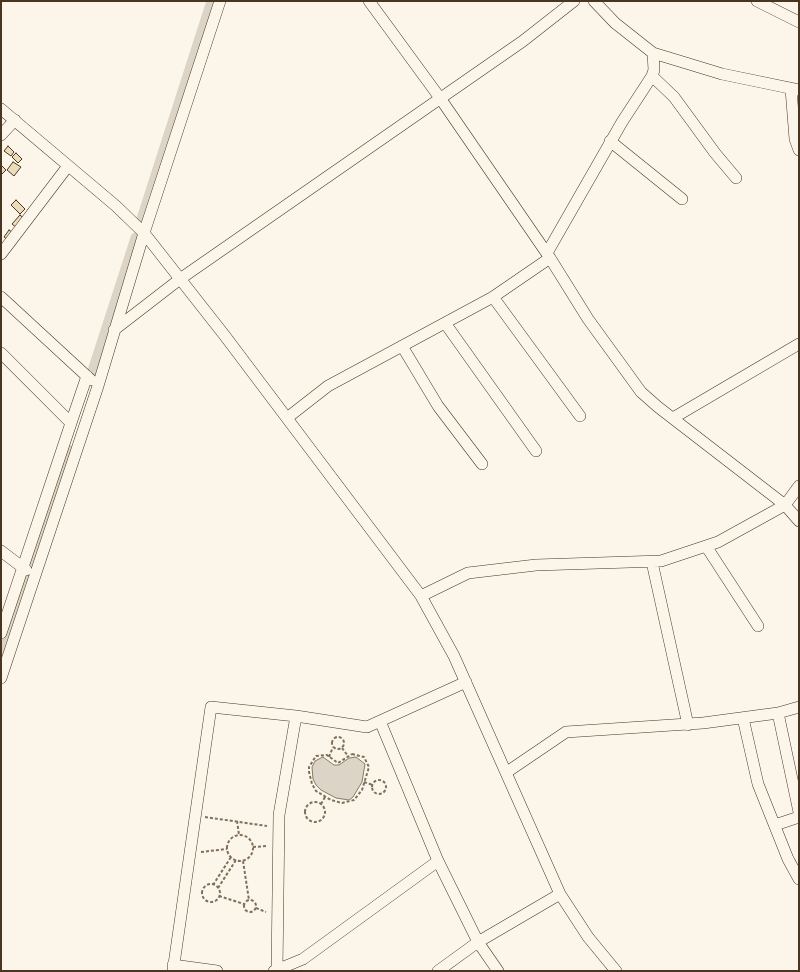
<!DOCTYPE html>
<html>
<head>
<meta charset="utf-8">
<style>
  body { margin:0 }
  #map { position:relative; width:800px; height:972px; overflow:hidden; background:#fbf6e9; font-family:Raleway,sans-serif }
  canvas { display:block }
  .frame { position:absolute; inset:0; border:2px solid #4a3520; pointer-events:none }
</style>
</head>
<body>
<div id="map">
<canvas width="800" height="972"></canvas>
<div class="frame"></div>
</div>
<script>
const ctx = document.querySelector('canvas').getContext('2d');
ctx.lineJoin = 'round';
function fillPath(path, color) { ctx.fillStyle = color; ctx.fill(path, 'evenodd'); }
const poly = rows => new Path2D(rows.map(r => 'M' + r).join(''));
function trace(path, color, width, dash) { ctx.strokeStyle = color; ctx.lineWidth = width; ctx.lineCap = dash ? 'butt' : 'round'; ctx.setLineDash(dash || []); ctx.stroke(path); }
const water = poly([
  [323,757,334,765,339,765,349,758,356,757,365,764,362,782,353,797,349,800,336,798,321,790,316,785,313,779,312,767,315,761,323,757]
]);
fillPath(water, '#dcd4c6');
trace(water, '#887966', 1);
trace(poly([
  [142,219,212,1],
  [93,371,136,238],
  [1,653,68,450]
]), '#dcd4c6', 11);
const building = poly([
  [8,146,14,152,11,156,4,151,8,146],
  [16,153,22,159,18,163,12,157,16,153],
  [13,162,21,167,14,176,7,170,13,162],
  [1,165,6,170,1,175,1,165],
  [16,200,25,209,20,214,11,205,16,200],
  [20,215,26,220,18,229,12,224,20,215],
  [9,230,15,234,9,241,4,237,9,230]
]);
fillPath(building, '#ecdcbc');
trace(building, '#4a3520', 1);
const minor = poly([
  [369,1,440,98,550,258,588,319,641,392,658,407,785,505,799,521],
  [757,1,799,22],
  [653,53,722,74,799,90],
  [652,76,674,97,715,153,736,178],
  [791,89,795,139,799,150],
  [1,109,116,206,144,233,225,336,421,596,454,656,560,894,588,937,616,971],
  [1,135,15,120],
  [610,141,682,199],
  [547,253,622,122,652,76,654,70,653,53,615,23,594,1],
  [1,254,68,166],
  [1,297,91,380],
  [493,297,580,416],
  [445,323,536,451],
  [114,330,180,279,523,41,574,1],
  [402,346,438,406,482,464],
  [1,353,71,423,87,376],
  [287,418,328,386,493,297,550,258],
  [673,418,799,344],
  [706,546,758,626],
  [1,551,26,570],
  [652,562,688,725],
  [421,596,468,573,536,565,661,561,718,542,785,505,799,486],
  [1,633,71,423],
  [1,678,98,386,144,233,220,1],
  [778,713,799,812],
  [743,718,758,784,788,859,799,879],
  [380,721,438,861,478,942,498,971],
  [507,772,566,732,703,723,778,713,799,707],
  [775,825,799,817],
  [173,965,217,971],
  [173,971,211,707,296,716,367,727,466,682],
  [274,971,303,959,438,861],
  [277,971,279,815,296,716],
  [438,971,478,942,560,894]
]);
trace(minor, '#4a3520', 12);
trace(poly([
  '332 743a6 6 0 1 1 12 0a6 6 0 1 1-12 0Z',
  [342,748,348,756],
  [352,754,364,757,369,767,362,790,354,800,342,803,331,800,316,791,312,784,309,772,309,767,316,756,327,755,338,763,352,754],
  [329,757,333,747],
  '372 787a7 7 0 1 1 14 0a7 7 0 1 1-14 0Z',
  [364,782,373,785],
  '305 812a10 10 0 1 1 20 0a10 10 0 1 1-20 0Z',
  [321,804,325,797],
  [205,817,267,826],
  [237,821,239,835],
  '227 848a13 13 0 1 1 26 0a13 13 0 1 1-26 0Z',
  [253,847,267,846],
  [201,852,227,849],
  [243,861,249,900],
  '202 893a9 9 0 1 1 18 0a9 9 0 1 1-18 0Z',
  [213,885,231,857],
  [218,888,236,860],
  [219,896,244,904],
  '244 906a6 6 0 1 1 12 0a6 6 0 1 1-12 0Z',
  [256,908,266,912]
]), '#7f6f5c', 2, [3, 2]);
trace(minor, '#fbf6e9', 11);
</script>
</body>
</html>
